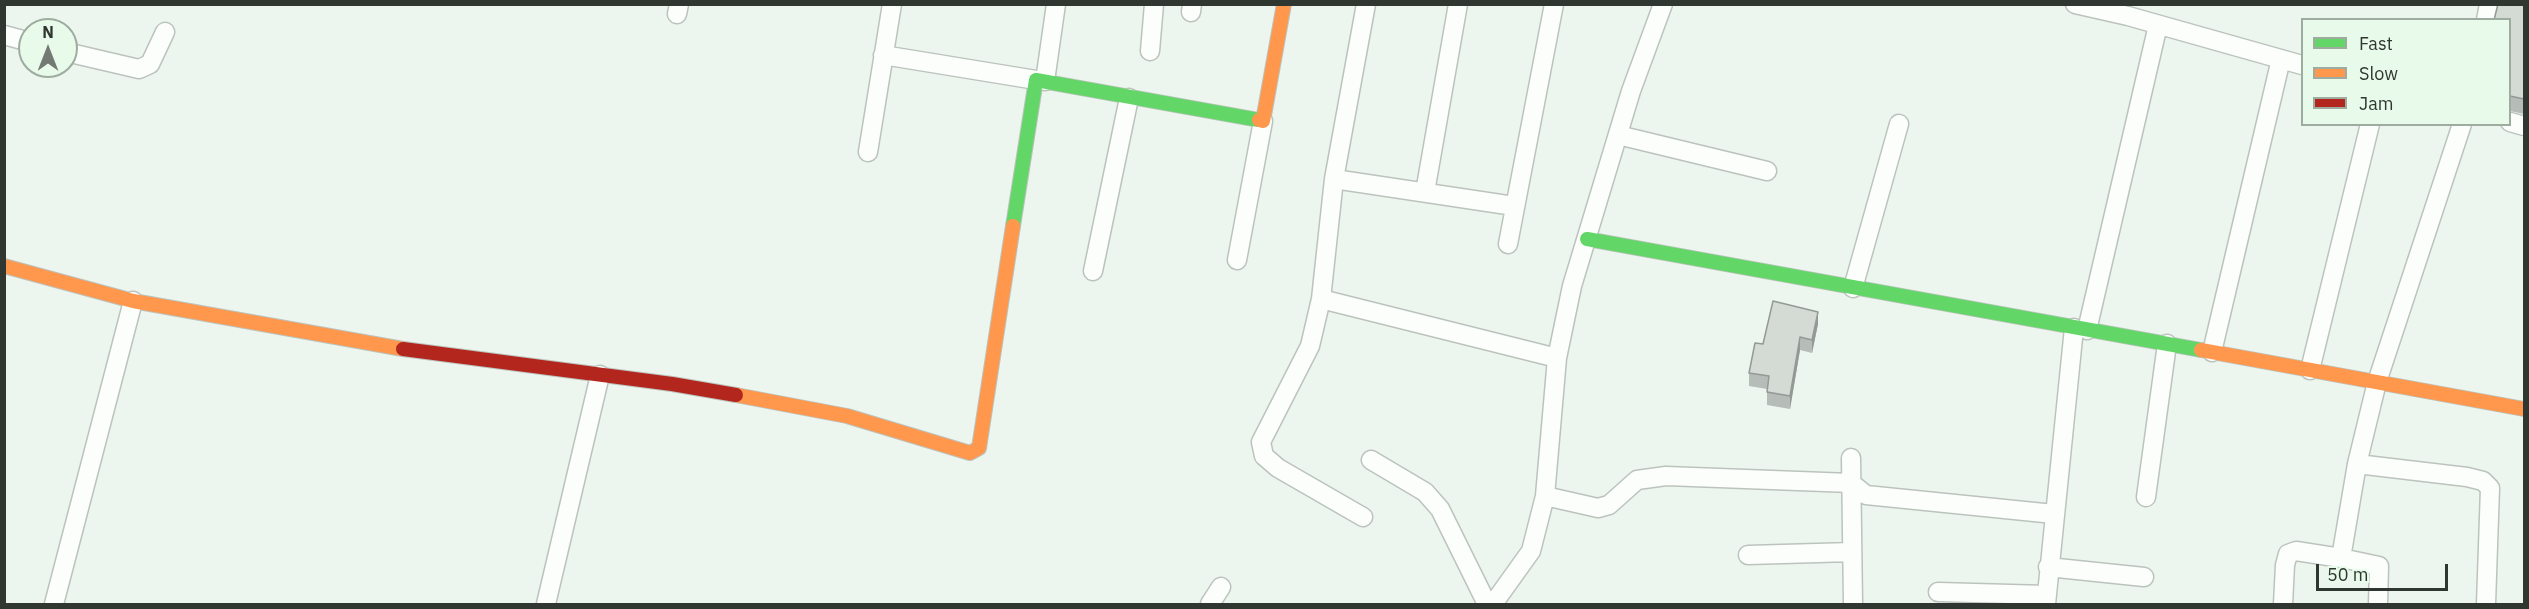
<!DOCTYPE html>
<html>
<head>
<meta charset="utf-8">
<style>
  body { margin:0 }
  #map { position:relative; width:2529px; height:609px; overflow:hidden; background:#ecf6ee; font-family:"IBM Plex Sans",sans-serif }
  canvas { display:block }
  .frame { position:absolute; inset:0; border:6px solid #303731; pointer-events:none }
  .legend { position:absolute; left:2301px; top:18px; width:210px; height:108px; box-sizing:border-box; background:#e8faea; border:2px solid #9eaca0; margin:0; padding:8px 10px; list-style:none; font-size:18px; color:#303731 }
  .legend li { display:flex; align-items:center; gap:12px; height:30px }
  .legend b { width:30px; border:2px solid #9eaca0 }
  .north { position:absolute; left:18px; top:18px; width:60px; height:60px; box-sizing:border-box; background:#e8faea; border:2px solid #9eaca0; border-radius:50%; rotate:0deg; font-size:16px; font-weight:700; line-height:24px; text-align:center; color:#303731 }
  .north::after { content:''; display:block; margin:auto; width:21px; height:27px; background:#727a73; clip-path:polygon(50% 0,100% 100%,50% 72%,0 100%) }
  .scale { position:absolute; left:2316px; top:564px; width:132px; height:27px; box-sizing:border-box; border:3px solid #303731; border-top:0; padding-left:8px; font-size:18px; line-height:21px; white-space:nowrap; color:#303731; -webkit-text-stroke:4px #e8faea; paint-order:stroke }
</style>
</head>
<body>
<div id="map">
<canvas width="2529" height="609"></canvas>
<div class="frame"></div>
<ul class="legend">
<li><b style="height:8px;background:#63d668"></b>Fast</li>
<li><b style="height:8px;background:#ff974d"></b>Slow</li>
<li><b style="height:8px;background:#b3261e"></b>Jam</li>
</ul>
<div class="north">N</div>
<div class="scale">50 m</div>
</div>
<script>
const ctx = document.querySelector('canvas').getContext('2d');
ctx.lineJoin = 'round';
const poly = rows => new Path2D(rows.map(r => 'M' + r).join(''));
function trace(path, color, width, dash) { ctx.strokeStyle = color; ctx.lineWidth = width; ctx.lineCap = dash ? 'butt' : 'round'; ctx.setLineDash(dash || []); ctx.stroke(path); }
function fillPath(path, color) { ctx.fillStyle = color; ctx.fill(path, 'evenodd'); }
const street = poly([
  [1366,4,1334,179,1321,299,1557,358],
  [2075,4,2128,16,2302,65],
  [1191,12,1192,4],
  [677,14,679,4],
  [2486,20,2489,4],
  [4,35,30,42],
  [1150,51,1154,4],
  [66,52,139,69,150,64,165,32],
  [883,55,1036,80],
  [1045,81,1056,4],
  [2510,122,2524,126],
  [1618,135,1767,171],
  [868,152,892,4],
  [1334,179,1514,206],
  [1425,192,1458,4],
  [1508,244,1554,4],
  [1237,260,1263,121],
  [1093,271,1129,98],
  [1853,288,1899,124],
  [1321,299,1310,346,1261,442,1264,456,1278,468,1363,517],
  [2087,330,2158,25],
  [2212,352,2281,59],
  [2310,370,2370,124],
  [1851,458,1853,604],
  [1371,460,1425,492,1440,509,1487,604],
  [2357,464,2467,477,2483,481,2490,488,2486,604],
  [1545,496,1598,508,1609,505,1637,480,1666,476,1851,483,1866,495,2054,514],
  [2146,497,2167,344],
  [1748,555,1852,552],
  [2048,567,2144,577],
  [1938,592,2047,595],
  [54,604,133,301],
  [546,604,600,375],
  [1210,604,1221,587],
  [1493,604,1531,551,1545,496,1557,358,1572,286,1631,91,1663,4],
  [2046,604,2074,328],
  [2283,604,2285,565,2288,554,2296,551,2341,558],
  [2378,604,2379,566,2341,558,2357,464,2377,382,2462,124]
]);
const fast = poly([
  [1013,226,1036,80,1259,120],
  [1587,239,2201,350]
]);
const slow = poly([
  [1259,120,1263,121,1284,4],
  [4,266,133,301,403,349],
  [2201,350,2524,409],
  [736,395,847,416,970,453,979,448,1013,226]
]);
const jam = poly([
  [403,349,672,384,736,395]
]);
trace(street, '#bcc3bd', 21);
trace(fast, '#bcc3bd', 16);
trace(slow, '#bcc3bd', 16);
trace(jam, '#bcc3bd', 16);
trace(street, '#fcfefc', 18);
trace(fast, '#63d668', 14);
trace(slow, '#ff974d', 14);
trace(jam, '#b3261e', 14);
fillPath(poly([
  [2524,4,2524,114,2510,111,2510,20],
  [1818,324,1812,353,1800,350,1790,409,1767,405,1767,389,1749,386,1749,373]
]), '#b6bcb7');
fillPath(poly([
  [1818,312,1818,324,1812,353,1812,340],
  [1800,337,1800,350,1790,409,1790,396]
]), '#949995');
const building = poly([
  [2498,4,2524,4,2524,99,2510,96,2510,20,2494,20,2498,4],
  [1773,301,1818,312,1812,340,1800,337,1790,396,1767,392,1769,376,1749,373,1755,343,1763,344,1773,301]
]);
fillPath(building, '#d4dbd5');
trace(building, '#949995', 1.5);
</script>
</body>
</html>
